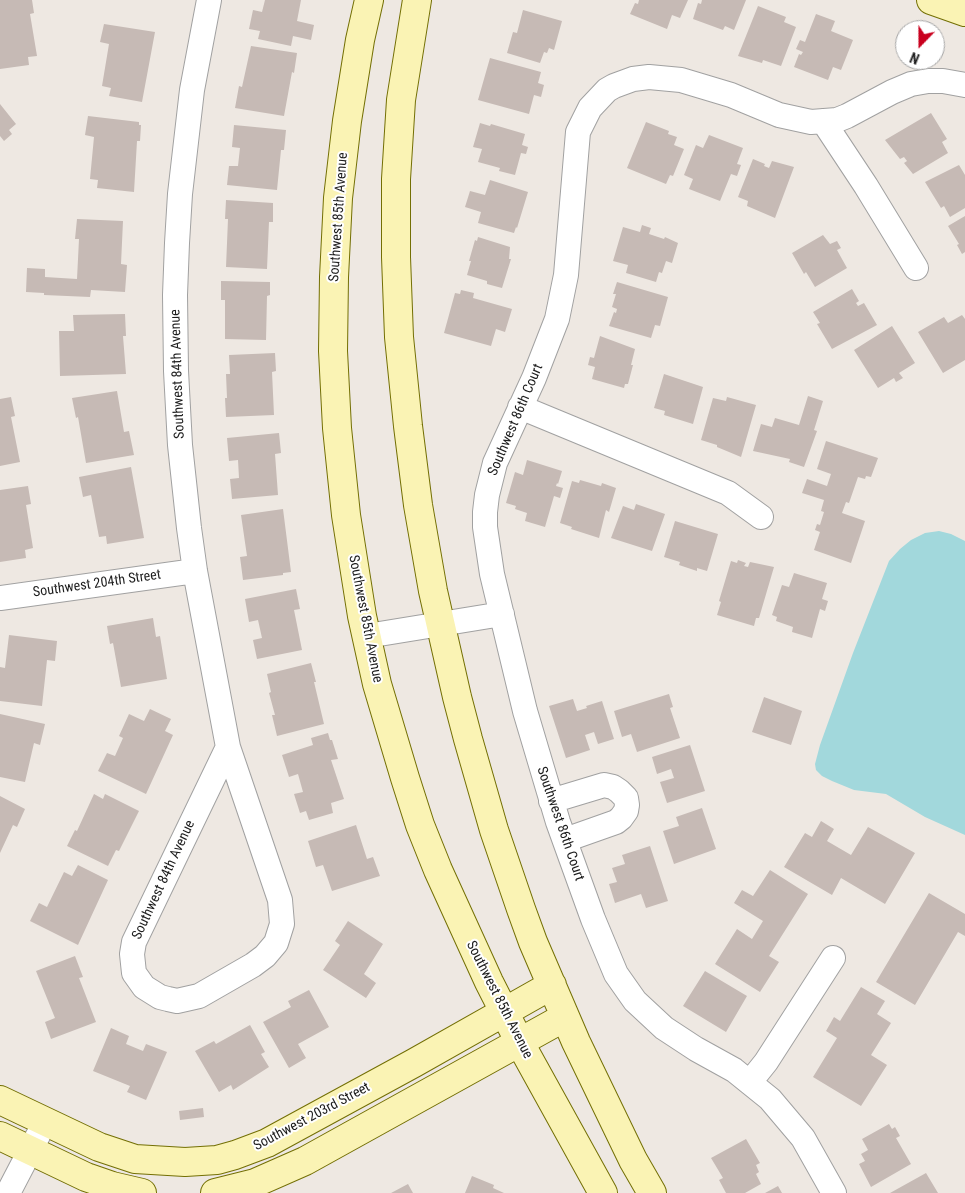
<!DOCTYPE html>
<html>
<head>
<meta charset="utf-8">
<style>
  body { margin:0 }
  #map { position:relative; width:965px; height:1193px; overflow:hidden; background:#eee8e2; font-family:"Roboto Condensed",sans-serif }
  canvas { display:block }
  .north { position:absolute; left:895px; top:20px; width:50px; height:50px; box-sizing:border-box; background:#fff; border:1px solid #a5a5a5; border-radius:50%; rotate:202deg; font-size:14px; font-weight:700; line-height:20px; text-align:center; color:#1d1d1d }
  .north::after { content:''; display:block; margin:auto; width:18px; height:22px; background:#c9001e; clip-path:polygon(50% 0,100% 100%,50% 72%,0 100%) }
</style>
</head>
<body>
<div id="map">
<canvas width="965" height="1193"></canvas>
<div class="north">N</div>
</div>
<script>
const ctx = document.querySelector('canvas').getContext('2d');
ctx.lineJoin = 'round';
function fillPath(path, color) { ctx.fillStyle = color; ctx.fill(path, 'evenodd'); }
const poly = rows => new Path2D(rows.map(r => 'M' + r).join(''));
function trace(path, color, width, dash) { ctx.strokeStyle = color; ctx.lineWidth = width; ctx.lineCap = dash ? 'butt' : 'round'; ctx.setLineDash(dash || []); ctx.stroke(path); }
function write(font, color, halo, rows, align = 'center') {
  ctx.font = font + ' "Roboto Condensed",sans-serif'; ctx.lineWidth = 4; ctx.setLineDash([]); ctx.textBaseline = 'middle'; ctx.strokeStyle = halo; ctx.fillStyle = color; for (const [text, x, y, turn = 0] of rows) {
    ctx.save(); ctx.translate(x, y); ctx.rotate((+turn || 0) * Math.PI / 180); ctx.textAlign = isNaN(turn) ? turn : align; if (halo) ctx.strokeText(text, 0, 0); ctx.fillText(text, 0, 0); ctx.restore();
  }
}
fillPath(poly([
  [939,531,951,534,965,541,965,835,925,817,886,794,854,790,832,781,822,776,816,770,815,764,820,745,853,653,889,561,900,549,911,540,925,533]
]), '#a2d8dc');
fillPath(poly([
  [0,0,32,0,34,13,30,14,37,56,28,57,29,65,0,69],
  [265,0,301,0,297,21,314,25,311,40,293,36,291,46,258,39,260,31,249,29,253,10,262,12],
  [639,0,688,0,680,18,672,15,667,29,630,14,635,3,638,4],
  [702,0,746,0,734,30,725,26,723,30,693,19,698,3,701,4],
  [758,6,786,17,784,22,796,27,781,66,763,60,762,63,738,56],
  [523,10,562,21,554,50,549,48,547,53,544,52,540,63,507,53,513,32,517,33],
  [816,14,835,21,831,31,853,40,841,70,833,67,828,80,794,67,799,54,801,55,803,52,796,49,800,40,805,42],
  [104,24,155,32,142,102,109,96,111,88,102,86,109,44,100,42],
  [251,46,297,53,294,73,292,72,284,116,235,108,239,86,242,87],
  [490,58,541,72,538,83,544,85,541,97,534,95,529,114,478,100],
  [0,104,16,124,9,130,12,134,4,141,0,136],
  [931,113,947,139,942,142,948,153,913,174,904,163,907,161,904,157,900,159,885,140],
  [88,116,139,122,139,125,141,125,140,141,137,141,134,192,97,188,98,180,90,179,94,137,85,135],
  [646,122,669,131,668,134,677,137,674,145,684,149,673,176,670,175,666,184,627,168],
  [480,123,490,126,491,124,525,134,522,145,528,147,526,154,521,153,515,175,499,171,500,168,478,162,482,149,473,147],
  [234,125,286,130,284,150,281,150,277,190,227,185,229,166,238,166,240,148,232,147],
  [709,135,743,148,737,164,741,165,737,176,731,174,720,201,689,189,693,179,684,175,696,145,703,148],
  [753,159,765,164,764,166,769,168,772,161,794,167,775,218,747,206,748,201,738,197],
  [959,165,965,175,965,208,950,217,944,206,941,208,925,182],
  [490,180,528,192,517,228,516,227,514,233,478,223,481,212,465,207,470,191,485,195],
  [226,200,273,203,273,222,269,222,267,269,226,267,228,219,225,219],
  [965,216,965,252,962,254,957,245,959,244,948,226],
  [77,219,123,221,121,264,127,265,125,292,91,290,90,297,44,295,44,293,26,292,27,268,45,269,45,277,77,279,79,239,75,239],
  [642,225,651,228,649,234,664,239,665,237,678,243,672,263,666,261,662,273,659,272,656,282,626,273,628,265,613,261,623,227,640,232],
  [823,235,830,244,837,241,841,248,837,250,847,268,815,287,806,272,804,274,792,253],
  [478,237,510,247,509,259,511,259,502,288,487,284,487,281,467,275,471,261,469,261,475,240,477,241],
  [221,281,270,282,270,295,267,296,266,340,225,339,225,300,221,300],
  [617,282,668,297,660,326,655,325,651,338,609,326,614,312,616,313,617,309,612,307,616,294,613,294],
  [852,289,859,301,856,303,858,306,864,303,877,325,832,349,817,324,820,323,813,312],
  [461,290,474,293,473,298,512,309,505,332,496,329,491,346,444,333,455,293,460,294],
  [125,314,126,336,123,336,126,374,60,376,59,331,74,331,73,315],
  [962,315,965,319,965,360,943,373,918,332,944,317,948,323],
  [892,326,915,363,899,373,903,378,896,382,894,378,878,388,854,350],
  [600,336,635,349,631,365,633,365,628,384,625,384,624,388,592,379,595,367,588,365,590,357,594,358],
  [275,353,276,371,272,372,274,415,226,417,225,398,227,398,226,374,230,374,229,355],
  [664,374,703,387,693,424,664,415,665,411,654,408],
  [117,391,124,432,129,431,134,455,86,463,78,417,76,418,72,398],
  [808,396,823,401,814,430,817,431,804,467,789,462,790,459,753,451,761,424,772,427,775,418,799,425],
  [11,397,15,416,11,417,20,462,0,466,0,399],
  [727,397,756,405,741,457,717,447,717,445,701,440,713,398,726,401],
  [279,433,281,453,275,454,278,495,232,499,230,479,239,478,238,460,229,461,227,438],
  [826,441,878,458,871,477,866,476,865,479,858,477,849,503,846,502,842,513,865,521,851,563,814,550,820,532,815,530,817,524,820,525,824,512,821,511,824,500,802,493,807,479,827,486,831,474,817,469],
  [527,460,562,471,558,484,557,483,556,486,563,488,560,498,554,496,545,527,525,521,527,513,515,509,516,506,506,503,515,472,523,475],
  [131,467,144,538,107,544,106,536,99,537,91,495,83,497,79,477],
  [580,480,601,486,602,483,616,488,609,512,606,510,599,538,571,529,572,527,560,523,572,481,579,483],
  [28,486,31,504,26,505,33,548,25,550,26,558,0,562,0,490],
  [636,504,665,514,652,551,611,538,623,506,634,510],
  [283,509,291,572,283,573,283,575,243,580,240,557,247,556,241,515],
  [675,521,718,534,707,571,697,568,697,571,679,565,680,562,664,557],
  [738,560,746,563,744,566,748,567,750,562,774,567,759,618,756,618,754,626,717,615,721,602,719,601,731,561,737,563],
  [794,573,827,583,822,599,828,601,825,611,820,609,812,638,792,632,793,627,776,621,777,617,772,615,782,585,789,587],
  [296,589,300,609,294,610,302,650,257,659,253,640,262,638,258,620,249,622,245,599],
  [153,618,156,637,160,636,167,679,121,687,113,643,110,644,107,626],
  [9,635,57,641,55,661,47,660,42,706,0,701,0,667,5,668],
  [311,663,316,682,314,682,324,724,277,736,272,715,275,715,269,693,271,692,267,674],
  [669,694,673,707,670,708,680,738,637,752,631,734,622,737,614,711],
  [764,697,802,711,791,745,752,732],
  [573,699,577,711,587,708,586,706,602,701,614,739,598,744,594,732,585,735,590,750,566,758,549,706],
  [150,709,171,719,165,731,173,735,146,794,98,771,107,753,115,756,123,738,119,736,129,714,144,721],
  [0,714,45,724,40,745,34,743,25,782,0,777],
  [328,733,330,740,332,740,338,759,331,760,344,799,331,803,333,813,309,820,306,811,300,813,294,794,303,792,298,774,289,777,282,755,313,745,311,738],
  [690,745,705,791,667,803,660,782,674,778,671,769,657,774,652,757],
  [94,794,103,799,105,794,139,811,119,851,116,850,108,866,67,846,75,830,77,831],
  [0,796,25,809,17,827,13,825,0,853],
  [702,808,716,849,674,864,663,831,679,826,676,817],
  [821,821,834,829,827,841,851,855,868,827,915,853,885,904,841,878,832,895,784,867,805,833,812,837],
  [356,825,367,859,373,857,380,876,332,891,323,865,316,867,308,841],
  [650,846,668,901,646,908,641,894,615,903,609,884,617,882,612,868,625,864,622,855],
  [78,865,108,880,78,945,30,921,39,903,47,907,64,872,72,876],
  [770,870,808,894,769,956,779,962,760,992,715,964,737,929,752,939,763,921,734,903,742,890,753,896],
  [929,893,965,914,965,936,958,932,915,1005,876,982],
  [348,921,383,944,364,974,376,983,366,998,323,970,340,945,335,941],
  [75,956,83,977,79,978,96,1022,51,1039,45,1022,55,1018,36,971],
  [705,971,747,996,726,1032,683,1006],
  [861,987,885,1001,877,1014,891,1023,871,1055,887,1065,861,1106,813,1077,837,1038,826,1031,834,1017,840,1021],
  [309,990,329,1027,298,1044,306,1058,289,1068,263,1022,291,1007,288,1001],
  [250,1025,265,1052,261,1054,269,1067,233,1090,231,1085,219,1092,195,1051,214,1041,216,1044],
  [111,1028,129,1036,126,1044,143,1051,146,1044,167,1052,146,1100,127,1092,130,1086,93,1071],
  [203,1108,204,1117,180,1120,179,1111],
  [889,1124,892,1129,895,1127,900,1136,896,1138,911,1164,871,1187,859,1164,865,1161,861,1154,868,1150,862,1139],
  [746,1139,760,1163,756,1165,759,1172,756,1174,761,1184,745,1193,726,1193,719,1180,723,1178,711,1158],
  [926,1173,938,1193,890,1193],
  [472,1176,494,1185,493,1188,504,1193,465,1193],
  [408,1184,413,1193,391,1193],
  [778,1186,782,1193,765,1193]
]), '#c6bab5');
const street = poly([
  [209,0,192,90,180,194,177,243,175,295,176,371,180,445,189,528,195,571,228,747],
  [823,121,866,186,916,268],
  [520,407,728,493,761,517],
  [0,598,195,571],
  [367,636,502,614],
  [228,747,280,900,282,924,276,943,265,956,253,965,199,996,177,1001,168,999,160,997,144,987,134,973,132,954,134,942,228,747],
  [551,801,604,785,613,787,619,791,626,798,627,805,626,811,621,818,616,822,565,840],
  [750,1082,766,1062,833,958],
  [8,1193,45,1122],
  [834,1193,803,1138,770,1099,734,1070,696,1049,664,1028,635,1001,616,974,593,919,558,822,525,711,492,574,485,527,485,512,487,495,495,463,534,378,557,319,566,275,578,132,590,108,607,90,614,86,633,79,649,77,681,80,731,95,779,115,811,122,837,120,847,116,892,92,911,84,928,81,943,81,965,85]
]);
const secondary = poly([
  [369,0,360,40,347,121,338,198,334,277,333,351,337,428,346,515,362,616,377,684,405,778,420,825,438,870,489,982,520,1043,603,1193],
  [417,0,401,100,396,179,396,257,399,337,408,426,418,505,433,591,457,697,468,739,494,830,521,909,533,942,576,1042,633,1160,652,1193],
  [931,0,965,12],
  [0,1100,99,1147,135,1159,185,1162,217,1160,235,1155,267,1143,414,1063,552,985],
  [0,1136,86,1177,112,1186,142,1193],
  [215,1193,255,1183,305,1161,565,1017]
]);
trace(street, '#a1a1a1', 26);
trace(secondary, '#736f04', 30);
trace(street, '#fff', 24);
trace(secondary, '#faf3b4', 28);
write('14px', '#1d1d1d', '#fff', [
  ["Southwest 85th Avenue",339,217,-86],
  ["Southwest 84th Avenue",178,374,-92],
  ["Southwest 86th Court",516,420,-67],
  ["Southwest 204th Street",97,584,-8],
  ["Southwest 85th Avenue",365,619,79],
  ["Southwest 86th Court",560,824,71],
  ["Southwest 84th Avenue",164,880,-65],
  ["Southwest 85th Avenue",499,1000,63],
  ["Southwest 203rd Street",312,1117,-28]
]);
</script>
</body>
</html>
